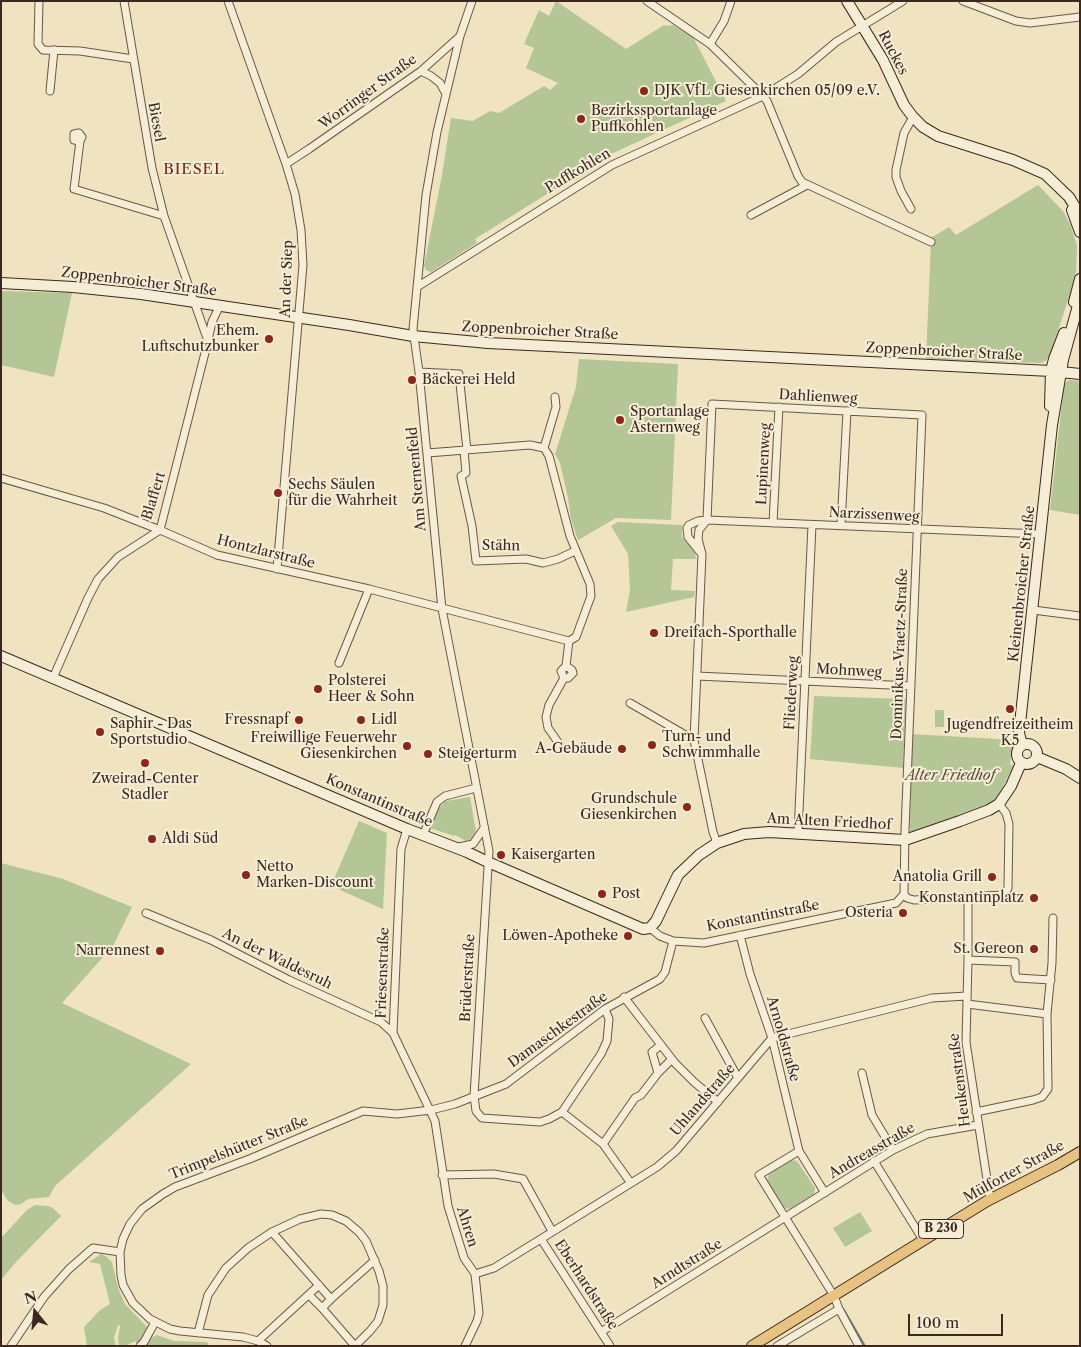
<!DOCTYPE html>
<html>
<head>
<meta charset="utf-8">
<style>
  body { margin:0 }
  #map { position:relative; width:1081px; height:1347px; overflow:hidden; background:#f0e4c0; font-family:"Libre Caslon Text",serif }
  canvas { display:block }
  .frame { position:absolute; inset:0; border:2px solid #3c281e; pointer-events:none }
  .north { position:absolute; left:10px; top:1287px; width:50px; height:50px; -webkit-text-stroke:4px #f5edd6; paint-order:stroke; rotate:343deg; font-size:14px; font-weight:700; line-height:20px; text-align:center; color:#3c281e }
  .north::after { content:''; display:block; margin:auto; width:18px; height:22px; background:#3c281e; clip-path:polygon(50% 0,100% 100%,50% 72%,0 100%) }
  .scale { position:absolute; left:908px; top:1314px; width:95px; height:22px; box-sizing:border-box; border:2px solid #3c281e; border-top:0; padding-left:6px; font-size:15px; line-height:18px; white-space:nowrap; color:#3c281e; -webkit-text-stroke:4px #f5edd6; paint-order:stroke }
</style>
</head>
<body>
<div id="map">
<canvas width="1081" height="1347"></canvas>
<div class="frame"></div>
<div class="north">N</div>
<div class="scale">100 m</div>
</div>
<script>
const ctx = document.querySelector('canvas').getContext('2d');
ctx.lineJoin = 'round';
function fillPath(path, color) { ctx.fillStyle = color; ctx.fill(path, 'evenodd'); }
const poly = rows => new Path2D(rows.map(r => 'M' + r).join(''));
function trace(path, color, width, dash) { ctx.strokeStyle = color; ctx.lineWidth = width; ctx.lineCap = dash ? 'butt' : 'round'; ctx.setLineDash(dash || []); ctx.stroke(path); }
function write(font, color, halo, rows, align = 'center') {
  ctx.font = font + ' "Libre Caslon Text",serif'; ctx.lineWidth = 4; ctx.setLineDash([]); ctx.textBaseline = 'middle'; ctx.strokeStyle = halo; ctx.fillStyle = color; for (const [text, x, y, turn = 0] of rows) {
    ctx.save(); ctx.translate(x, y); ctx.rotate((+turn || 0) * Math.PI / 180); ctx.textAlign = isNaN(turn) ? turn : align; if (halo) ctx.strokeText(text, 0, 0); ctx.fillText(text, 0, 0); ctx.restore();
  }
}
fillPath(poly([
  [556,1,626,49,664,25,666,26,673,25,693,37,726,101,609,155,592,166,591,170,574,181,571,179,475,239,477,243,431,272,426,270,424,266,442,175,451,118,473,121,490,111,499,113,544,86,550,90,558,83,526,68,534,48,524,44,539,10,549,16],
  [1038,185,1063,211,1071,226,1077,246,1076,272,1072,288,1050,355,1046,361,1040,363,935,360,926,358,931,242,929,239,949,227,956,235],
  [1,291,72,293,54,377,1,365],
  [579,359,678,364,671,520,616,518,578,540,571,519,568,498,560,463,555,454,576,387],
  [1069,380,1080,381,1080,515,1050,510,1064,384],
  [618,522,682,525,682,537,695,552,696,559,673,559,671,590,695,591,694,597,626,612,630,590,628,554,611,526],
  [814,696,906,699,903,768,810,759],
  [935,710,944,710,944,727,935,727],
  [911,734,1014,740,1010,764,1013,766,998,797,987,806,910,832],
  [470,797,476,831,471,839,466,841,455,835,454,836,430,828,431,818,435,818,439,808,446,801],
  [359,821,387,833,383,909,331,886],
  [1,863,63,879,132,907,113,946,62,1003,191,1064,55,1186,49,1197,28,1199,21,1204,15,1205,8,1201,1,1190],
  [791,1160,797,1161,815,1188,814,1194,790,1209,783,1208,767,1180,769,1174],
  [35,1205,48,1206,53,1208,61,1216,15,1263,1,1280,1,1238,27,1210],
  [860,1212,872,1231,845,1247,833,1228],
  [101,1254,107,1257,112,1262,118,1288,125,1304,149,1329,137,1344,135,1341,125,1346,119,1346,118,1338,120,1326,118,1325,114,1338,116,1346,87,1346,84,1327,99,1311,110,1304,100,1264,89,1262],
  [157,1335,174,1341,207,1342,209,1346,144,1346,151,1338]
]), '#b4c596');
trace(poly([
  [844,1310,865,1346]
]), '#75827a', 2);
const street = poly([
  [39,1,38,44,43,50,80,51,133,59],
  [124,1,152,168,164,216,208,341,160,530],
  [228,1,286,164,295,194,301,230,303,265,277,569],
  [472,1,460,36,437,132,426,195,413,329,419,372,442,609,489,851,474,1096,476,1111,482,1118,540,1122,549,1119,562,1112,601,1054,607,1041,609,1019,605,1009],
  [647,1,710,44,763,96,767,101,798,176,802,182,931,242],
  [963,1,1016,21,1030,23,1080,17],
  [710,44,724,21,731,1],
  [421,71,431,76,440,83,445,92],
  [50,91,54,50],
  [80,141,74,140,74,134,79,133,82,137,80,141,74,189,164,216],
  [286,164,309,149,421,71,460,36],
  [911,209,901,191,896,177,896,170,904,133,913,117],
  [751,215,807,185],
  [417,287,612,165,763,96,798,74,836,42,903,1],
  [208,340,212,322,220,305],
  [419,372,459,374,467,450],
  [544,448,556,407,555,397],
  [464,450,466,473,461,476,472,526,476,561,526,559,543,563,558,559,575,551],
  [1,478,104,508,160,530,217,555,369,589,569,641,576,637,591,596,590,584,570,536,549,456,544,448,530,445,427,453],
  [773,523,779,407],
  [841,525,847,411],
  [700,552,688,537,687,528,689,525,698,521,707,520,1040,534],
  [1033,610,1080,616],
  [339,663,369,589],
  [566,666,572,670,573,673,568,678,564,678,561,671,566,666,569,641],
  [697,676,911,686],
  [53,678,88,598,98,579,118,557,160,530],
  [630,703,694,740],
  [560,745,548,728,546,717,549,705,564,678],
  [407,829,401,849,393,1033,435,1121,448,1206,464,1258,475,1274,479,1313,477,1321,465,1346],
  [798,833,812,525],
  [423,835,437,802,445,796,476,788],
  [717,843,713,832,694,740,702,554,698,539,699,530,707,520,712,404,922,415,905,830,904,894],
  [459,847,473,844,484,828],
  [904,894,907,898,914,900,1003,895,1006,893,1008,888,1009,824,1006,813,999,804],
  [968,897,968,960,966,1042,990,1199],
  [146,913,211,940,289,980,381,1022,393,1033],
  [650,928,660,936,673,941,704,943,896,903,904,894],
  [740,935,750,974,772,1038,799,1151,825,1193],
  [968,960,1015,962,1015,973,1017,978,1051,980],
  [624,997,675,1063,694,1082,718,1102],
  [967,1004,1047,1014],
  [705,1018,738,1078],
  [658,1073,672,1059],
  [862,1073,872,1115,893,1150],
  [562,1112,603,1144,630,1182],
  [976,1112,1033,1100,1042,1097,1048,1089,1047,1014,1052,963,1053,918],
  [603,1144,635,1098,641,1095,658,1073,652,1052,661,1045],
  [799,1151,759,1175,834,1296,839,1309,859,1346],
  [874,1161,923,1240],
  [442,1175,494,1174,523,1179,552,1231],
  [272,1232,331,1299,322,1308,355,1346],
  [541,1239,610,1346],
  [475,1274,494,1268,657,1167,676,1151,772,1038,932,998,967,996],
  [309,1295,322,1308],
  [331,1299,375,1260],
  [601,1332,893,1150,927,1134,978,1125],
  [198,1333,208,1295,226,1268,248,1248,272,1232,300,1219,321,1214,332,1215,346,1221,359,1232,366,1241,379,1271,383,1286,383,1305,378,1321,370,1331,355,1346],
  [258,1341,319,1285],
  [11,1346,44,1297,69,1269,93,1248,120,1252],
  [140,1346,144,1342,155,1322],
  [267,1346,258,1341,243,1337,180,1331,170,1329,150,1319,133,1303,123,1285,121,1275,120,1252,123,1239,130,1224,142,1209,163,1194,175,1187,252,1158,363,1111,397,1114,431,1110,455,1104,506,1084,605,1009,660,979,665,972,673,941],
  [777,1346,839,1309]
]);
const secondary = poly([
  [847,1,883,60,904,105,913,117,923,127,938,136,1013,160,1045,174,1069,197,1080,215],
  [1072,210,1080,232],
  [1,283,73,287,141,294,349,325,413,336,488,343,1051,371,1080,374],
  [1074,302,1080,279],
  [1050,406,1051,371,1054,359,1064,333],
  [1,656,407,829,467,852,488,862,643,929,650,928,656,921,678,875,699,855,717,843,744,834,769,832,905,840,960,821,989,810,999,804,1011,786,1021,763],
  '1017 754a10 10 0 1 1 20 0a10 10 0 1 1-20 0Z',
  [1022,745,1019,733,1052,425,1063,360,1080,298],
  [1037,757,1066,769,1080,778]
]);
const primary = poly([
  [752,1346,987,1201,1058,1165,1080,1152]
]);
trace(street, '#695746', 9);
trace(secondary, '#3c281e', 12);
trace(primary, '#3c281e', 12);
trace(street, '#f5edd6', 7);
trace(secondary, '#f5edd6', 10);
trace(primary, '#e8c280', 10);
for (const [x, y, r, color] of [
  [644,91,5,"#8f2418"],
  [581,119,5,"#8f2418"],
  [269,339,5,"#8f2418"],
  [412,380,5,"#8f2418"],
  [620,420,5,"#8f2418"],
  [278,493,5,"#8f2418"],
  [654,633,5,"#8f2418"],
  [318,689,5,"#8f2418"],
  [1010,709,5,"#8f2418"],
  [299,720,5,"#8f2418"],
  [361,720,5,"#8f2418"],
  [100,732,5,"#8f2418"],
  [652,745,5,"#8f2418"],
  [407,746,5,"#8f2418"],
  [622,749,5,"#8f2418"],
  [428,754,5,"#8f2418"],
  [145,763,5,"#8f2418"],
  [687,807,5,"#8f2418"],
  [152,839,5,"#8f2418"],
  [501,855,5,"#8f2418"],
  [246,875,5,"#8f2418"],
  [992,877,5,"#8f2418"],
  [602,894,5,"#8f2418"],
  [1034,898,5,"#8f2418"],
  [903,913,5,"#8f2418"],
  [628,936,5,"#8f2418"],
  [1034,949,5,"#8f2418"],
  [160,951,5,"#8f2418"]
]) { const dot = new Path2D(); dot.arc(x, y, r, 0, 2 * Math.PI); ctx.fillStyle = color; ctx.fill(dot); trace(dot, '#f5edd6', 2); }
for (const [x, y, w] of [
  [941,1229,45]
]) { const box = new Path2D(); box.roundRect(x - w / 2, y - 9.5, w, 19, 4); ctx.fillStyle = '#f5edd6'; ctx.fill(box); trace(box, '#3c281e', 1); }
write('bold 12px', '#3c281e', null, [
  ["B 230",941,1229]
]);
write('14px', '#3c281e', '#f5edd6', [
  ["Ruckes",893,53,62],
  ["Worringer Straße",368,92,-36],
  ["Biesel",156,122,80],
  ["Puffkohlen",578,171,-31],
  ["An der Siep",287,279,-88],
  ["Zoppenbroicher Straße",139,282,7],
  ["Zoppenbroicher Straße",540,331,3],
  ["Zoppenbroicher Straße",944,352,3],
  ["Dahlienweg",818,397,3],
  ["Lupinenweg",764,464,-87],
  ["Am Sternenfeld",417,479,-95],
  ["Blaffert",154,496,-73],
  ["Narzissenweg",874,515,3],
  ["Stähn",501,546,1],
  ["Hontzlarstraße",266,552,14],
  ["Kleinenbroicher Straße",1022,584,-84],
  ["Dominikus-Vraetz-Straße",900,654,-88],
  ["Mohnweg",849,671,3],
  ["Fliederweg",792,693,-87],
  ["Konstantinstraße",379,801,23],
  ["Am Alten Friedhof",829,822,3],
  ["Konstantinstraße",763,916,-11],
  ["An der Waldesruh",277,959,26],
  ["Friesenstraße",383,973,-88],
  ["Brüderstraße",468,978,-87],
  ["Damaschkestraße",558,1030,-36],
  ["Arnoldstraße",783,1039,74],
  ["Heukenstraße",960,1080,-97],
  ["Uhlandstraße",703,1100,-49],
  ["Trimpelshütter Straße",239,1148,-22],
  ["Andreasstraße",872,1151,-30],
  ["Mülforter Straße",1014,1172,-29],
  ["Ahren",467,1227,73],
  ["Arndtstraße",687,1264,-32],
  ["Eberhardstraße",586,1285,57]
]);
write('14px', '#3c281e', '#f5edd6', [
  ["DJK VfL Giesenkirchen 05/09 e.V.",654,91],
  ["Bezirkssportanlage",591,111],
  ["Puffkohlen",591,127],
  ["Ehem.",259,331,"right"],
  ["Luftschutzbunker",259,347,"right"],
  ["Bäckerei Held",422,380],
  ["Sportanlage",630,412],
  ["Asternweg",630,428],
  ["Sechs Säulen",288,485],
  ["für die Wahrheit",288,501],
  ["Dreifach-Sporthalle",664,633],
  ["Polsterei",328,681],
  ["Heer & Sohn",328,697],
  ["Fressnapf",289,720,"right"],
  ["Lidl",371,720],
  ["Saphir - Das",110,724],
  ["Sportstudio",110,740],
  ["Jugendfreizeitheim",1010,725,"center"],
  ["K5",1010,741,"center"],
  ["Turn- und",662,737],
  ["Schwimmhalle",662,753],
  ["Freiwillige Feuerwehr",397,738,"right"],
  ["Giesenkirchen",397,754,"right"],
  ["A-Gebäude",612,749,"right"],
  ["Steigerturm",438,754],
  ["Zweirad-Center",145,779,"center"],
  ["Stadler",145,795,"center"],
  ["Grundschule",677,799,"right"],
  ["Giesenkirchen",677,815,"right"],
  ["Aldi Süd",162,839],
  ["Kaisergarten",511,855],
  ["Netto",256,867],
  ["Marken-Discount",256,883],
  ["Anatolia Grill",982,877,"right"],
  ["Post",612,894],
  ["Konstantinplatz",1024,898,"right"],
  ["Osteria",893,913,"right"],
  ["Löwen-Apotheke",618,936,"right"],
  ["St. Gereon",1024,949,"right"],
  ["Narrennest",150,951,"right"]
], 'left');
write('italic 14px', '#5a4f3c', '#f5edd6', [
  ["Alter Friedhof",950,776]
]);
ctx.letterSpacing = '1px';
write('15px', '#7a1f14', '#f5edd6', [
  ["BIESEL",194,170]
]);
ctx.letterSpacing = '0px';
</script>
</body>
</html>
